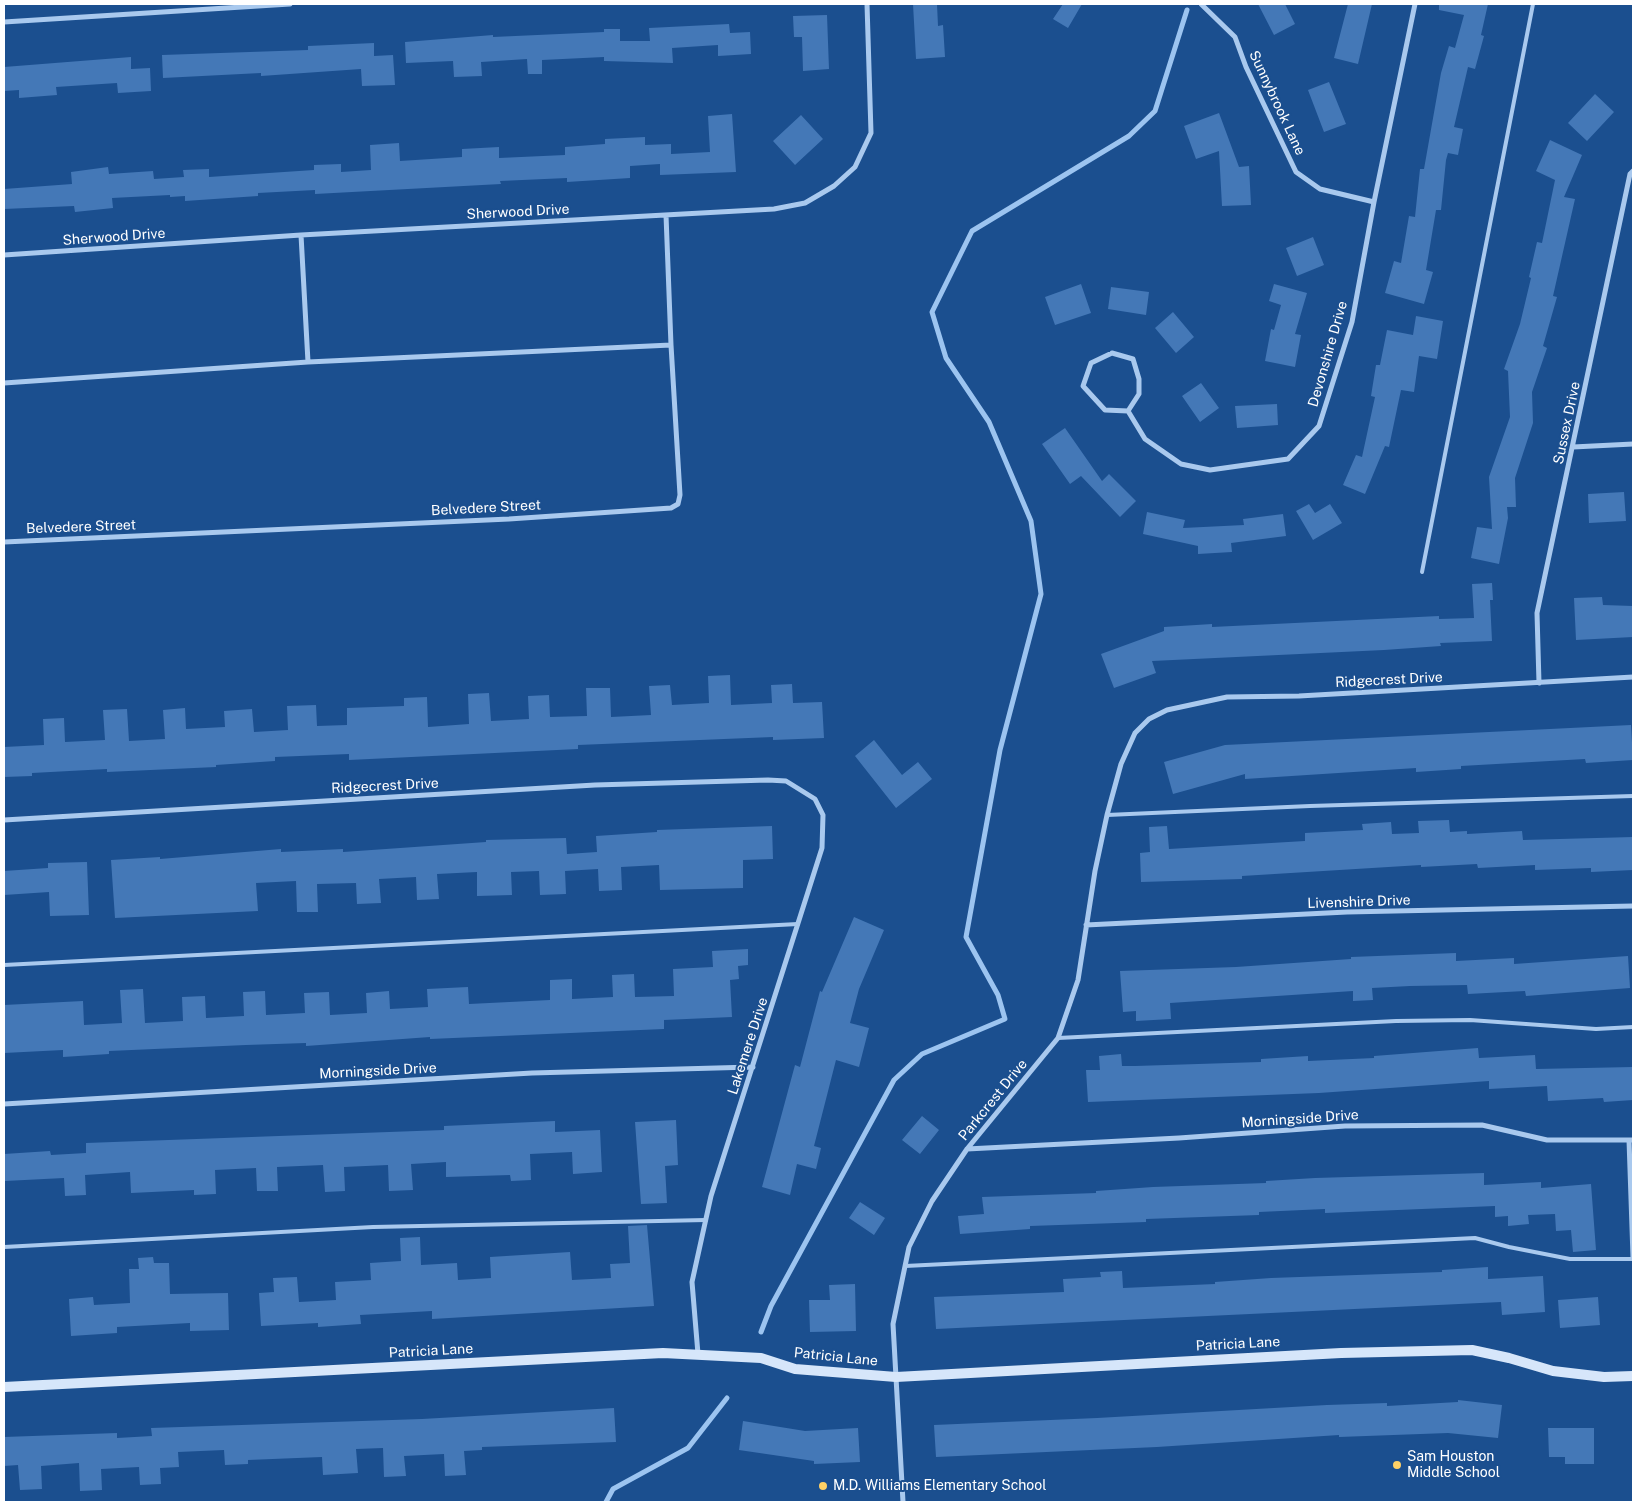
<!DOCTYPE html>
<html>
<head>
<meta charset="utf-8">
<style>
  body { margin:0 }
  #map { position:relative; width:1637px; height:1506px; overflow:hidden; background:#1b4f8f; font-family:"Public Sans",sans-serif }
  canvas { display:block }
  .frame { position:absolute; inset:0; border:5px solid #fff; pointer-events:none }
</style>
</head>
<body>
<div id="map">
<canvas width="1637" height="1506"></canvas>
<div class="frame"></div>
</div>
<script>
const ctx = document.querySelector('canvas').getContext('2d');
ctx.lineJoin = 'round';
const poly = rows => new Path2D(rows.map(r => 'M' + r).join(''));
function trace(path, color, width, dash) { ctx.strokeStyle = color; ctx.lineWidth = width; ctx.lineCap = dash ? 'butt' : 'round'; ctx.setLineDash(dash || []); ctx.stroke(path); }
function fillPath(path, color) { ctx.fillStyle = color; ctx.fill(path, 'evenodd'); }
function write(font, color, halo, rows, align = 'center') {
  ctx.font = font + ' "Public Sans",sans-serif'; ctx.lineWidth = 4; ctx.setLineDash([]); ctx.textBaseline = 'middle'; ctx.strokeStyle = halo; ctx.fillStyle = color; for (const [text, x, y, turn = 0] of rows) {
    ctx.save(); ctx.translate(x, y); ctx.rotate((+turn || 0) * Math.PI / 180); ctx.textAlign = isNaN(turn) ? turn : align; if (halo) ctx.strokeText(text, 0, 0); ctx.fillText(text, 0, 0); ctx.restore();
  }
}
trace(poly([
  [761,1332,771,1306,894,1080,922,1054,1005,1019,998,995,966,937,1000,750,1041,594,1031,521,989,422,946,358,932,312,972,231,1129,136,1155,111,1187,10],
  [606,1502,613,1489,688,1448,727,1398]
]), '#9cc4f0', 5);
fillPath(poly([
  [913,4,937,4,938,26,943,25,945,57,916,59],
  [1063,4,1082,4,1068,28,1053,19],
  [1258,4,1285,4,1295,24,1274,35],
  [1348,4,1372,4,1358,64,1334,58],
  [1439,4,1488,4,1481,35,1484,36,1475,69,1468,67,1454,127,1463,129,1458,155,1448,153,1446,160,1441,210,1436,210,1426,270,1433,272,1424,304,1385,293,1394,261,1401,263,1409,216,1415,217,1420,169,1424,169,1441,73,1449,46,1455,48,1464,15,1439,10],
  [827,15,829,69,803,71,802,37,794,37,793,16],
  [729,24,730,33,750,32,751,54,718,56,718,45,672,48,673,63,604,61,604,57,542,60,542,74,528,74,527,59,481,62,482,76,454,77,453,61,406,63,405,42,493,35,493,37,604,32,604,29,620,29,620,41,650,41,649,28],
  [374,43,374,56,393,55,395,85,362,86,361,69,261,76,261,73,163,78,162,55,308,50,308,46],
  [131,57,131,69,150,68,151,91,118,93,117,83,56,87,57,95,19,98,19,90,4,91,4,67],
  [1329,82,1346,124,1324,132,1308,90],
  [1595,94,1614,112,1587,141,1568,123],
  [1219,113,1239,167,1249,166,1251,205,1222,206,1219,151,1196,159,1184,126],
  [732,114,736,172,660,175,660,164,630,166,630,178,567,182,567,178,500,181,501,184,315,194,315,190,258,193,258,196,185,201,185,196,170,197,170,195,112,198,113,208,75,212,74,206,4,209,4,189,72,184,71,172,108,167,109,174,153,171,154,179,184,177,183,170,209,169,209,177,314,170,314,165,341,164,341,172,371,170,370,145,399,143,400,161,462,157,462,149,499,147,499,158,565,155,565,147,605,144,605,139,645,137,645,145,671,144,671,154,710,152,708,116],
  [801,115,823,139,795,165,773,141],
  [1550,140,1582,155,1564,197,1575,199,1553,296,1557,297,1543,346,1547,348,1532,392,1533,423,1515,478,1516,507,1507,507,1508,518,1499,564,1471,558,1477,527,1492,529,1489,477,1510,417,1508,371,1504,369,1520,324,1531,278,1529,277,1537,242,1542,243,1555,180,1536,171],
  [1313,237,1324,265,1297,276,1286,248],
  [1081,284,1091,313,1055,325,1045,297],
  [1274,284,1307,293,1295,334,1301,335,1295,367,1265,361,1271,329,1274,330,1281,305,1269,301],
  [1111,287,1149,292,1146,315,1108,309],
  [1173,312,1194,337,1176,353,1155,328],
  [1416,316,1443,321,1437,359,1419,356,1414,392,1401,390,1389,447,1385,446,1365,494,1343,485,1356,455,1362,457,1375,397,1371,396,1376,365,1380,365,1387,330,1413,335],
  [1201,383,1219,408,1200,422,1182,396],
  [1277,404,1278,425,1237,428,1235,406],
  [1065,428,1102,481,1109,474,1136,501,1120,517,1081,476,1070,484,1042,444],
  [1624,492,1626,521,1589,523,1588,494],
  [1309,504,1315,513,1330,504,1342,523,1313,540,1296,511],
  [1147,512,1185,520,1183,528,1244,525,1243,519,1283,514,1286,536,1231,543,1232,552,1198,554,1198,546,1143,534],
  [1492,583,1493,600,1490,600,1492,641,1440,643,1441,646,1384,650,1152,661,1156,673,1114,688,1101,654,1164,631,1164,627,1212,624,1212,627,1439,616,1439,619,1474,618,1472,584],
  [1602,597,1603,605,1633,606,1633,637,1576,640,1574,598],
  [730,675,731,705,772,703,771,685,792,684,793,703,822,702,824,738,773,740,773,737,578,745,578,749,349,760,349,754,275,757,275,761,216,765,216,767,107,772,107,769,32,773,32,776,4,777,4,747,44,745,43,719,64,718,65,742,105,740,103,710,127,709,129,741,165,739,163,710,185,708,186,729,225,727,224,711,252,709,254,732,288,730,287,706,316,705,317,726,347,725,347,708,404,706,404,698,427,697,428,727,469,724,468,694,489,693,491,721,529,719,528,696,549,695,550,717,587,716,586,688,610,688,611,717,651,715,649,686,670,685,672,705,709,703,708,676],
  [1631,725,1633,760,1586,763,1585,759,1461,766,1461,769,1416,772,1416,768,1245,779,1245,774,1173,794,1164,762,1225,745],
  [874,740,902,775,918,762,932,779,896,808,855,756],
  [1449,820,1450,832,1467,831,1467,834,1522,831,1523,840,1633,837,1633,870,1591,872,1591,868,1535,870,1535,865,1478,868,1477,864,1421,867,1421,865,1242,876,1242,879,1141,882,1140,853,1150,852,1149,827,1167,826,1169,849,1305,841,1305,833,1363,830,1362,824,1391,822,1392,834,1419,833,1418,821],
  [772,826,773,859,743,860,743,888,660,890,659,865,621,867,622,890,599,891,598,869,565,871,566,894,540,895,539,871,511,872,512,895,477,896,477,872,437,874,439,899,417,900,416,877,379,879,381,903,357,904,356,883,317,884,318,912,297,912,296,881,256,883,258,911,115,918,111,860,160,857,160,859,281,849,281,852,343,849,343,852,486,842,486,840,566,838,567,854,597,852,596,836,657,832,657,830],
  [87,862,89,915,50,916,49,892,4,895,4,871,48,868,48,863],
  [854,917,884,930,859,989,850,1023,869,1028,859,1067,836,1060,814,1146,821,1148,816,1169,797,1164,790,1195,762,1187,795,1065,800,1067,820,991,822,992],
  [748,949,748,965,738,966,739,979,730,980,732,1017,664,1020,664,1029,430,1039,430,1037,306,1046,306,1043,246,1045,109,1051,109,1054,63,1057,63,1050,4,1053,4,1005,83,1001,84,1025,122,1023,120,990,143,989,145,1023,183,1021,182,997,205,996,206,1018,244,1016,243,992,265,991,266,1015,305,1013,304,993,329,992,330,1015,367,1013,366,993,389,991,390,1009,428,1007,427,989,468,987,469,1004,550,1000,550,980,572,979,572,999,613,997,612,975,634,974,635,997,674,996,673,969,713,967,712,951],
  [1456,953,1456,961,1514,958,1514,964,1628,956,1630,988,1526,996,1525,991,1468,994,1467,985,1410,986,1372,988,1373,1000,1353,1001,1353,991,1170,1003,1171,1019,1136,1021,1136,1011,1123,1012,1120,971,1236,967,1351,959,1351,957],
  [1478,1048,1479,1058,1535,1055,1536,1069,1633,1067,1633,1100,1604,1102,1603,1098,1548,1101,1547,1086,1489,1089,1489,1081,1319,1093,1088,1102,1086,1070,1100,1070,1099,1056,1121,1054,1122,1066,1135,1066,1261,1062,1261,1059,1308,1056,1308,1061,1374,1058,1374,1056],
  [922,1116,939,1130,920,1154,902,1140],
  [676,1120,678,1165,665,1166,667,1203,641,1204,635,1122],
  [555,1121,555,1132,600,1130,602,1172,573,1174,572,1152,530,1154,531,1180,511,1181,510,1175,446,1177,446,1162,411,1164,413,1190,389,1191,388,1165,344,1167,345,1191,325,1192,323,1165,277,1167,278,1191,257,1191,256,1168,215,1170,216,1194,194,1195,194,1190,131,1193,130,1172,85,1175,86,1195,65,1196,64,1178,5,1181,4,1154,50,1151,51,1155,86,1153,86,1143,444,1130,444,1126],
  [1484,1173,1484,1185,1541,1182,1541,1188,1591,1184,1596,1250,1573,1252,1571,1230,1556,1231,1555,1214,1528,1215,1529,1224,1508,1226,1508,1216,1495,1217,1495,1206,1325,1213,1325,1209,1259,1212,1259,1215,1146,1219,1146,1222,1030,1226,1030,1229,960,1234,958,1216,984,1214,982,1197,1096,1193,1096,1191,1153,1187,1266,1183,1266,1181,1315,1178],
  [860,1202,885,1218,874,1235,849,1218],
  [647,1225,654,1306,432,1319,432,1311,360,1315,361,1324,318,1327,318,1323,261,1326,259,1293,274,1292,273,1278,297,1277,299,1302,336,1300,335,1282,371,1280,370,1263,401,1261,400,1238,420,1237,421,1265,457,1263,458,1280,491,1278,490,1257,570,1252,572,1280,611,1278,610,1264,630,1263,628,1226],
  [153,1257,154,1263,169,1263,170,1294,228,1293,229,1330,190,1331,190,1323,117,1327,117,1333,71,1336,69,1299,93,1297,94,1305,130,1303,129,1269,139,1269,138,1258],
  [1488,1267,1488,1279,1543,1276,1545,1312,1502,1315,1501,1302,936,1329,934,1297,1064,1292,1063,1279,1101,1277,1100,1272,1122,1271,1123,1288,1215,1284,1215,1282,1271,1278,1442,1272,1442,1270],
  [855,1284,856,1331,810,1332,809,1300,830,1300,829,1285],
  [1598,1297,1600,1325,1560,1328,1558,1300],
  [1458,1400,1502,1405,1498,1438,1448,1433,1339,1437,1339,1435,1157,1447,936,1457,934,1425,1097,1418,1327,1405,1387,1403,1387,1406,1458,1402],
  [614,1408,616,1442,482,1447,482,1450,464,1451,466,1475,445,1476,444,1454,404,1456,406,1476,384,1477,383,1448,356,1449,358,1473,323,1475,322,1457,248,1460,248,1464,225,1465,224,1450,178,1452,179,1467,160,1468,161,1484,140,1485,139,1467,101,1469,102,1490,80,1491,79,1463,41,1466,42,1489,20,1490,18,1465,4,1466,4,1437,117,1433,117,1438,152,1436,151,1428,422,1419],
  [743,1421,805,1431,858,1428,860,1462,814,1464,814,1461,739,1450],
  [1548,1428,1594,1428,1594,1464,1565,1464,1565,1457,1549,1457]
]), '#4478b7');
trace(poly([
  [1422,572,1533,4],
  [1107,815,1310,806,1633,796],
  [4,965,798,924],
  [1058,1038,1396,1021,1470,1020,1596,1029,1633,1027],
  [4,1247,373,1227,706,1220],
  [905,1266,1475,1238,1509,1247,1570,1259,1633,1259]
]), '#a9c9ee', 4);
trace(poly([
  [1201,4,1235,37,1246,67,1296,172,1320,189,1374,202],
  [4,22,290,4],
  [301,235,308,362],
  [4,255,301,235,774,209,805,203,834,186,855,167,871,133,867,4],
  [1112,353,1133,359,1139,379,1139,394,1128,411,1105,410,1083,386,1091,363,1112,353],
  [4,383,308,362,671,345],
  [1128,411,1145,439,1181,464,1210,470,1288,459,1319,426,1352,322,1374,202,1415,4],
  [1573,447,1633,444],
  [4,542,509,519,671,508,678,504,680,495,671,345,666,215],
  [1539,683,1537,613,1630,174,1633,171],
  [4,820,595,785,768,780,786,781,815,799,823,815,822,848,711,1196,692,1282,698,1354],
  [1086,925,1347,912,1633,906],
  [4,1104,532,1073,753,1067],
  [1629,1140,1633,1257],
  [967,1149,1179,1138,1345,1126,1482,1125,1547,1140,1633,1140],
  [903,1502,893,1324,909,1247,932,1201,967,1149,1058,1038,1078,980,1095,871,1107,815,1121,764,1135,733,1149,719,1167,710,1227,697,1299,696,1633,677]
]), '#a9c9ee', 5);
trace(poly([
  [4,1387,663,1353,761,1358,795,1369,896,1377,1341,1353,1472,1350,1509,1358,1553,1371,1604,1377,1633,1376]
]), '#d6e6fa', 10);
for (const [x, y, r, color] of [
  [1397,1465,5,"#ffd166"],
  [823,1486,5,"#ffd166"]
]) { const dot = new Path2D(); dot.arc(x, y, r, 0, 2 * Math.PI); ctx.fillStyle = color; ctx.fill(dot); trace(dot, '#1b4f8f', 2); }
write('14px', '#fff', '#1b4f8f', [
  ["Sunnybrook Lane",1277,103,65],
  ["Sherwood Drive",518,212,-3],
  ["Sherwood Drive",114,237,-4],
  ["Devonshire Drive",1328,354,-74],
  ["Sussex Drive",1567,423,-78],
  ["Belvedere Street",486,508,-3],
  ["Belvedere Street",81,527,-2],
  ["Ridgecrest Drive",1389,680,-3],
  ["Ridgecrest Drive",385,786,-3],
  ["Livenshire Drive",1359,902,-2],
  ["Lakemere Drive",748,1046,-72],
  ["Morningside Drive",378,1071,-3],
  ["Parkcrest Drive",993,1100,-51],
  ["Morningside Drive",1300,1119,-4],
  ["Patricia Lane",1238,1344,-3],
  ["Patricia Lane",431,1351,-3],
  ["Patricia Lane",836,1357,6]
]);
write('14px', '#fff', '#1b4f8f', [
  ["Sam Houston",1407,1457],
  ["Middle School",1407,1473],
  ["M.D. Williams Elementary School",833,1486]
], 'left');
</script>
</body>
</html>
